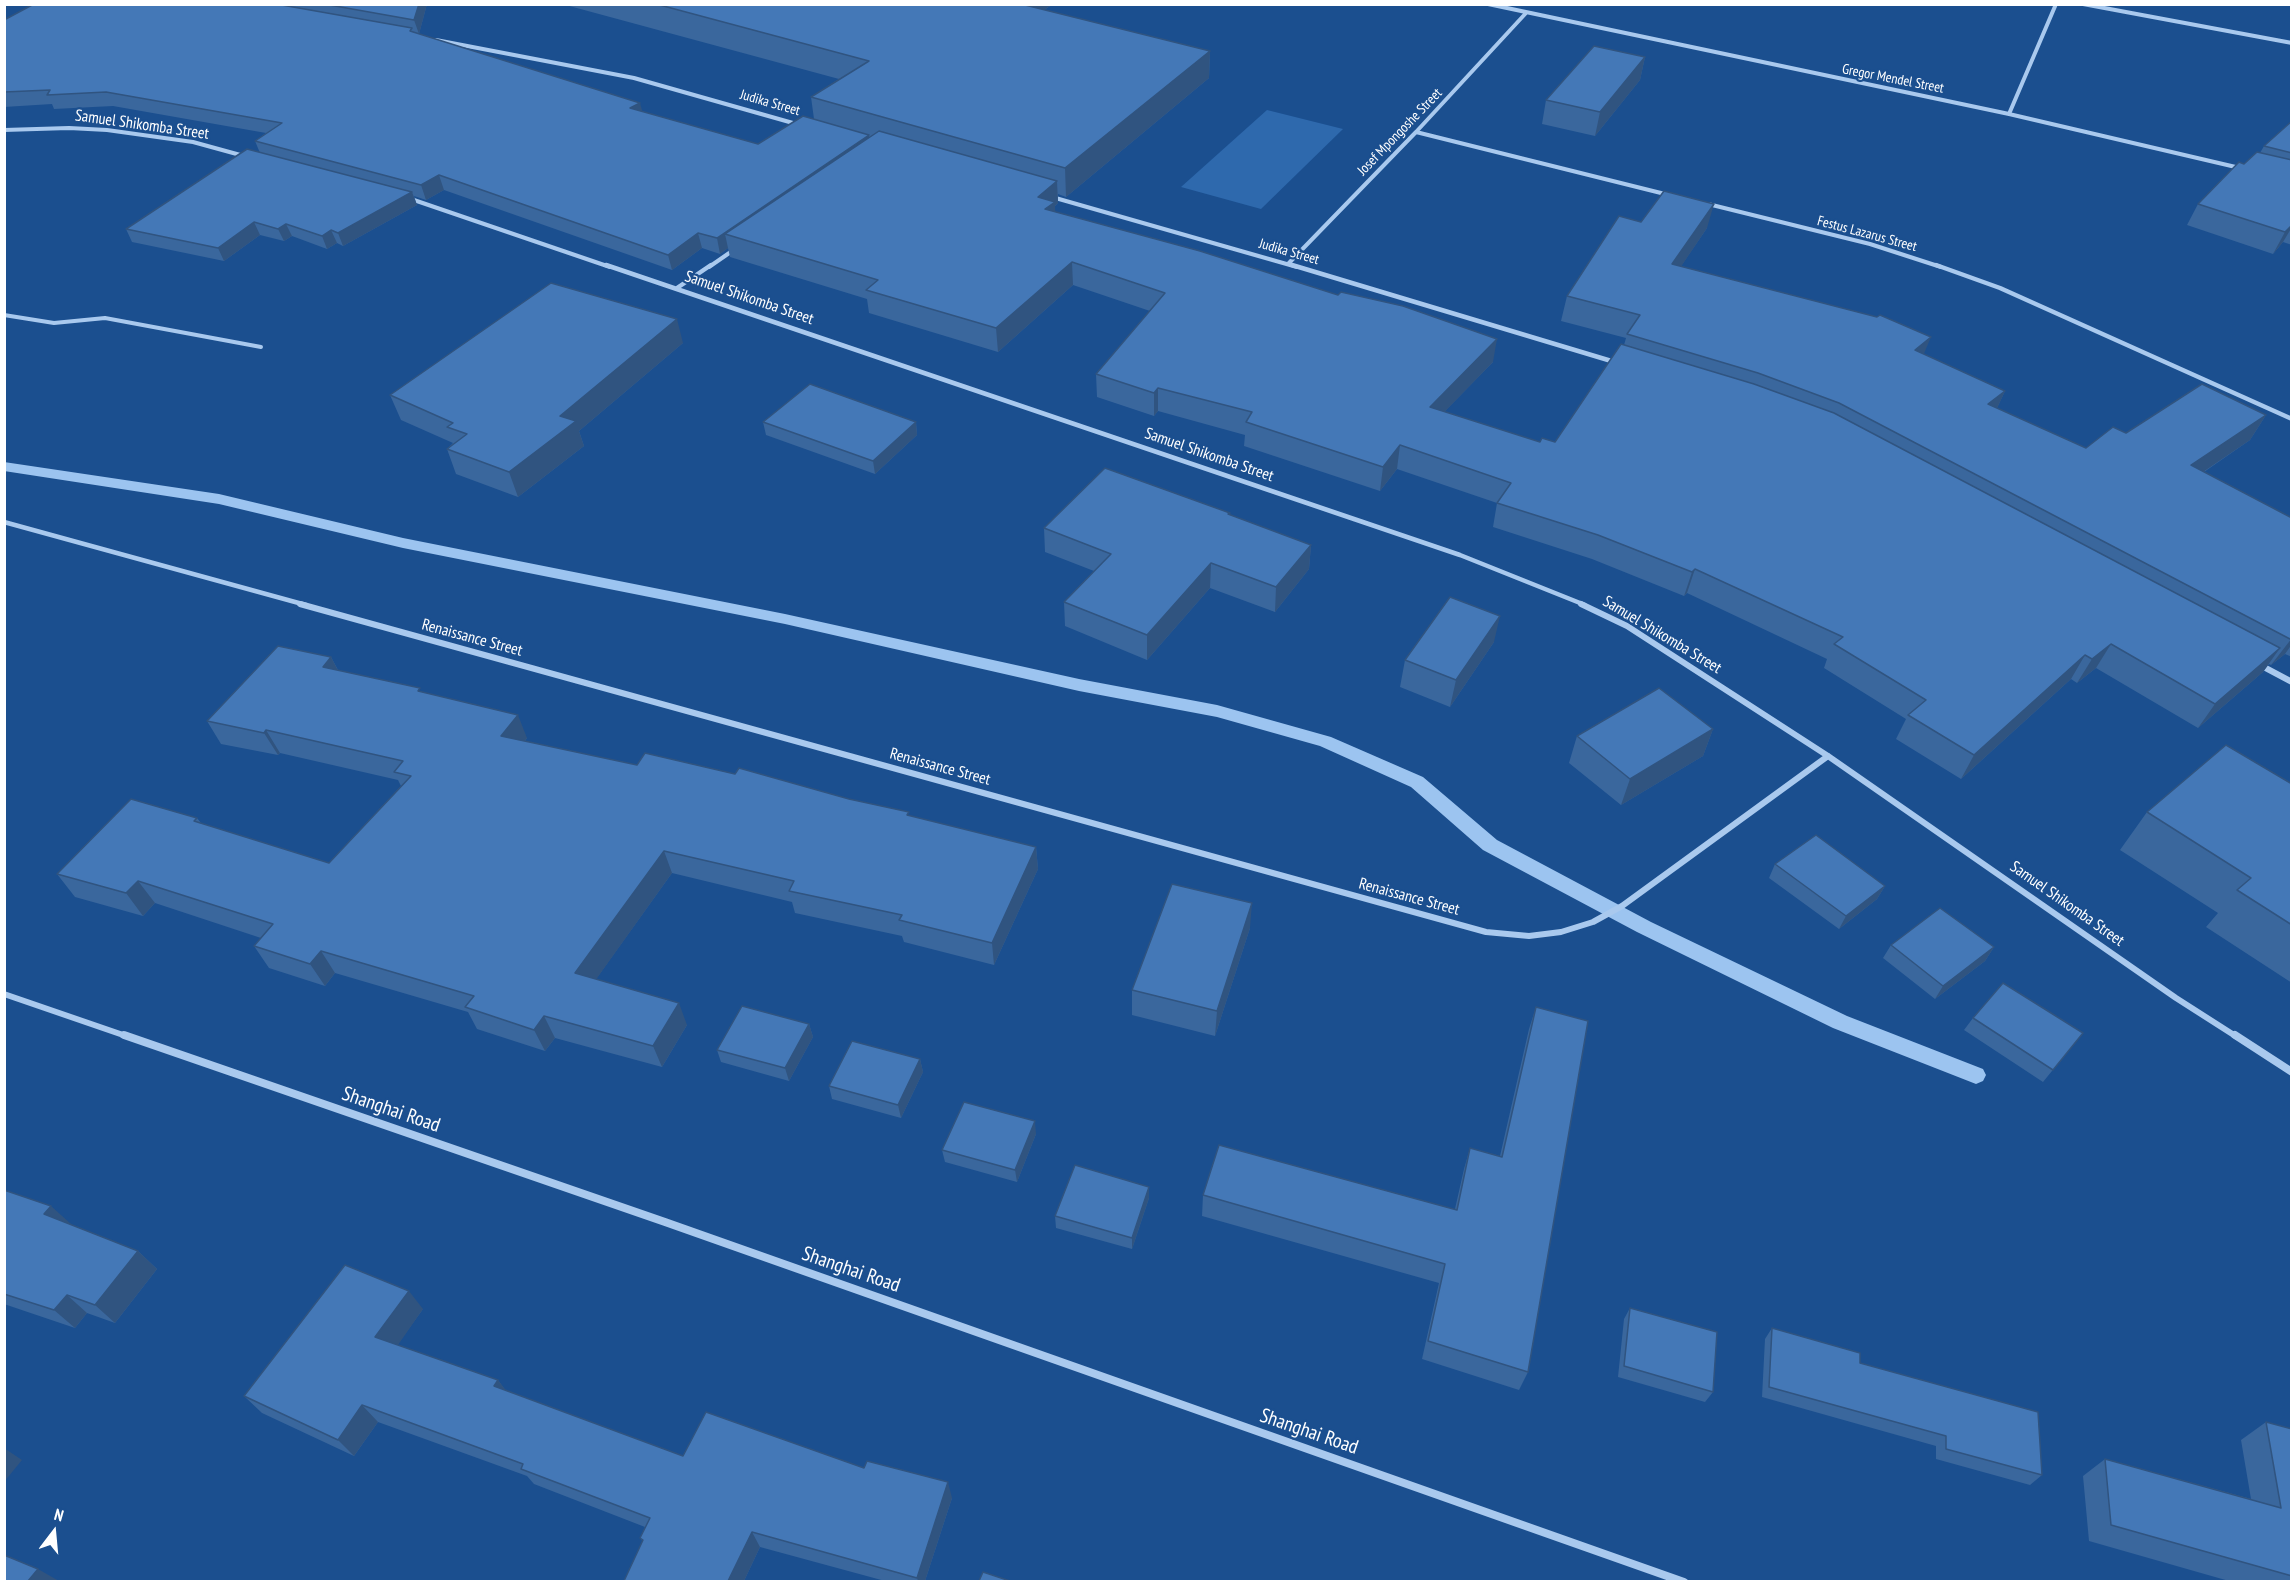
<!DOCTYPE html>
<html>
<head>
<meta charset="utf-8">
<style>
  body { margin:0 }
  #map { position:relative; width:2296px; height:1586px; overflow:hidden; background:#1b4f8f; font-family:"PT Sans Narrow",sans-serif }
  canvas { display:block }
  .frame { position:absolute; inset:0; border:6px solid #fff; pointer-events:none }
  .north { position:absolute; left:24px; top:1502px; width:60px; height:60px; -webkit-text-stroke:4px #1b4f8f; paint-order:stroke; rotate:16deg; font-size:16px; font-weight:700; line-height:24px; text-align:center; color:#fff }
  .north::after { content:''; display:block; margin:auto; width:21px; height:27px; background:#fff; clip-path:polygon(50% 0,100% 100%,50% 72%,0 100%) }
</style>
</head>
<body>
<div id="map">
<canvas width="2296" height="1586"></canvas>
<div class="frame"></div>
<div class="north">N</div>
</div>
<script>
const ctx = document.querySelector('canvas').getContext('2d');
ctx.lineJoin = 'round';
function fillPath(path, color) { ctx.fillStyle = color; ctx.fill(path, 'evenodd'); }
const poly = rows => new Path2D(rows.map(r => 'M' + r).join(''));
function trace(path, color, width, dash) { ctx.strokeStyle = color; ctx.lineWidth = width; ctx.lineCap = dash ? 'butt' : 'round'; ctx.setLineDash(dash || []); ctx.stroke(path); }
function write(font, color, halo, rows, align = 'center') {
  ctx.font = font + ' "PT Sans Narrow",sans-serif'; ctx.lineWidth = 4.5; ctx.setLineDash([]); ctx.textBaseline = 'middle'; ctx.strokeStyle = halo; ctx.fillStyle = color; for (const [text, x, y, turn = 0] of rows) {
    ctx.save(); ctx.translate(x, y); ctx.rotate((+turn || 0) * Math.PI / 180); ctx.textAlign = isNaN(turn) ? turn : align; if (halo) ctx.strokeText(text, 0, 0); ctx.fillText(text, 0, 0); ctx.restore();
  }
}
fillPath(poly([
  [1267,110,1343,129,1261,209,1181,187]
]), '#2e69ad');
fillPath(poly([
  [4,462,219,494,403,538,785,614,1079,679,1217,705,1331,737,1423,777,1497,840,1651,922,1847,1016,1983,1069,1986,1075,1983,1081,1976,1084,1833,1028,1637,932,1483,850,1411,787,1320,746,1217,717,1079,691,785,624,403,548,219,504,4,471,4,462]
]), '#9cc4f0');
trace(poly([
  [4,315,54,323,105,318,261,347]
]), '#a9c9ee', 4);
trace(poly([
  [1488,4,2009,114,2240,168],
  [2083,4,2292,43],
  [436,40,634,78,800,125],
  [2009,114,2056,4],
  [4,130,69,128,107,130,193,142,244,156],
  [1416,132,1669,195],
  [1052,197,1297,267],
  [408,198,610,267],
  [1708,204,1870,244,1941,267],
  [1288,264,1416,132,1526,13],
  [709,267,735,249]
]), '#a9c9ee', 4);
trace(poly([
  [606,265,1460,555,1585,605],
  [1292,265,1618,363],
  [1936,265,2000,288,2292,419],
  [677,288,711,265],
  [4,522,306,605]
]), '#a9c9ee', 4.5);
trace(poly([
  [300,604,1486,932,1529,936,1561,932,1593,922,1622,906,1828,756],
  [1581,604,1627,626,1828,756,2176,998,2237,1037],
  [2260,665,2292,682],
  [4,994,129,1037]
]), '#a9c9ee', 6);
trace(poly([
  [124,1035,665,1222,1684,1582],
  [2235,1035,2292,1072]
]), '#a9c9ee', 8);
fillPath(poly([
  [34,4,427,4,419,34,642,112,758,144,814,119,811,97,839,79,562,4,1053,4,1044,10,1210,51,1209,78,1066,197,1058,194,1058,203,1055,206,1055,212,1493,362,1444,412,1540,442,1555,442,1624,345,1626,338,1561,321,1567,296,1641,222,1707,228,1681,266,1924,354,2005,391,1997,408,2086,448,2126,433,2266,415,2250,440,2204,472,2292,518,2292,657,2285,654,2271,665,2269,664,2263,672,2198,728,2096,668,2077,683,2071,679,1961,779,1896,739,1906,719,1824,668,1827,659,1687,593,1684,596,1592,559,1493,527,1497,503,1397,469,1380,491,1244,446,1245,435,1158,411,1154,416,1097,397,1096,374,1150,311,1073,285,998,352,869,313,867,299,730,257,728,248,720,254,702,248,672,270,444,190,426,200,414,196,417,205,343,246,337,243,327,249,292,236,284,241,260,235,224,261,132,242,126,229,260,153,255,141,266,133,113,106,54,109,52,104,4,107,4,20],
  [1645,57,1640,80,1595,136,1542,124,1546,100],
  [2292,121,2292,245,2283,242,2273,254,2187,225,2198,204,2244,164,2260,153,2264,146],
  [683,343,579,431,584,446,518,497,456,474,447,449,453,443,401,420,390,395],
  [763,422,916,422,917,435,875,474,766,435],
  [1230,513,1230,515,1311,545,1309,569,1275,612,1210,588,1147,660,1065,626,1064,602,1094,571,1045,552,1044,528],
  [1494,642,1450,707,1400,687,1405,660],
  [331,657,338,670,422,692,527,738,525,741,637,765,910,816,1036,847,1038,869,994,965,904,942,902,936,795,913,792,902,672,873,596,979,687,1025,662,1067,555,1038,545,1051,477,1029,468,1012,335,973,325,986,269,968,254,946,261,938,155,903,143,916,75,897,57,874,197,818,201,823,329,863,401,786,398,780,280,753,278,755,221,744,207,721],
  [1713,729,1703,756,1621,805,1569,763,1577,736],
  [2292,784,2292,983,2206,927,2218,913,2120,850,2147,812],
  [1775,864,1885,886,1877,899,1839,929,1769,878],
  [1250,928,1215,1036,1132,1015,1132,990],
  [1891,945,1994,947,1985,961,1935,999,1883,958],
  [1536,1007,1528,1372,1519,1390,1422,1359,1439,1283,1202,1216,1203,1195,1455,1209,1464,1169,1470,1148,1500,1156,1529,1029],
  [1973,1018,2083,1033,2043,1082,1964,1030],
  [809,1024,813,1037,789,1081,721,1062,717,1050],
  [920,1059,923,1072,901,1118,832,1099,829,1086],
  [1036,1134,1017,1182,945,1162,942,1150],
  [1149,1187,1149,1198,1132,1249,1056,1228,1055,1216],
  [4,1190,71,1225,138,1251,157,1269,115,1323,87,1313,75,1328,4,1304],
  [1630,1308,1713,1392,1705,1402,1618,1377,1624,1319],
  [423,1309,397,1345,498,1380,505,1390,683,1456,864,1468,952,1498,925,1581,885,1581,760,1547,744,1581,624,1581,643,1542,640,1538,645,1527,534,1484,527,1476,378,1422,354,1456,262,1413,244,1396],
  [1772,1328,1860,1363,2042,1475,2030,1485,1936,1459,1936,1446,1762,1397,1765,1339],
  [2266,1422,2292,1429,2292,1581,2229,1581,2089,1541,2083,1476,2105,1459,2251,1499,2241,1440]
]), '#3a679d');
fillPath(poly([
  [419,4,427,4,419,34,414,20],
  [1013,4,1053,4,1015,29],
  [1210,51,1209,78,1066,197,1065,168],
  [1645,57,1640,80,1595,136,1600,112],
  [640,103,644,117,630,108],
  [869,135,871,150,725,234,728,248,720,254,717,238],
  [439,175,444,190,426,200,421,185],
  [1057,181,1058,203,1055,206,1056,224,1038,197],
  [412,192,417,205,343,246,338,233],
  [1714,204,1707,228,1666,289,1672,264],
  [254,222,260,235,224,261,218,248],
  [286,224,292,236,284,241,278,229],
  [2292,225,2292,227,2283,242,2273,254,2285,232],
  [331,230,337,243,327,249,322,236],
  [698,233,702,248,672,270,668,255],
  [1072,262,1073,285,998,352,996,328],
  [677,319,683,343,579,431,584,446,518,497,509,472,560,416],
  [1931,337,1920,363,1915,350],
  [1497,339,1493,362,1426,431,1430,407],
  [1158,388,1158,411,1154,416,1154,393],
  [2005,391,1993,417,1988,404],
  [2266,415,2250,440,2175,491,2191,465],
  [916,422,917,435,875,474,873,461],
  [1400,445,1397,469,1380,491,1383,467],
  [1311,545,1309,569,1275,612,1276,587],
  [1211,563,1210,588,1147,660,1147,635],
  [1695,569,1687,593,1684,596,1692,572],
  [1500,616,1494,642,1450,707,1456,680],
  [2292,638,2292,644,2285,654,2271,665],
  [2111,644,2096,668,2077,683,2092,659],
  [2280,648,2263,672,2198,728,2215,704],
  [2085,655,2071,679,1961,779,1974,755],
  [331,657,343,680,323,667],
  [518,715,527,738,511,759,501,736],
  [1713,729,1703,756,1621,805,1630,779],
  [266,730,280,753,278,755,264,733],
  [1036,847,1038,869,994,965,992,943],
  [664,851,672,873,585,995,575,973],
  [138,881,155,903,143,916,126,893],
  [1885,886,1877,899,1839,929,1846,916],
  [1252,903,1250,928,1215,1036,1217,1011],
  [1994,947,1985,961,1935,999,1943,986],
  [321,951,335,973,325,986,310,964],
  [679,1003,687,1025,662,1067,653,1046],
  [544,1016,555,1038,545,1051,534,1030],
  [809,1024,813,1037,789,1081,785,1068],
  [920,1059,923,1072,901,1118,898,1105],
  [1035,1121,1036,1134,1017,1182,1015,1170],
  [1149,1187,1149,1198,1132,1249,1132,1238],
  [51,1206,71,1224,64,1233,44,1214],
  [138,1251,157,1269,115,1323,95,1305],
  [409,1291,423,1309,391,1355,375,1337],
  [67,1295,87,1313,75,1328,54,1310],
  [498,1380,511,1397,494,1386],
  [362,1405,378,1422,354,1456,338,1440],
  [4,1448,22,1460,4,1482],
  [948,1482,952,1498,925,1581,918,1581,917,1578],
  [752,1532,760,1547,744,1581,728,1581],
  [38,1569,59,1581,28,1581]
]), '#305480');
const building = poly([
  [34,4,276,4,412,28,410,31,640,103,630,108,758,144,803,116,869,135,717,238,698,233,668,255,439,175,421,185,255,141,282,123,106,92,47,95,50,90,4,92,4,20,34,4],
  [324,4,419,4,414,20,324,4],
  [656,4,1021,4,1210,51,1065,168,811,97,869,61,656,4],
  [1594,46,1645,57,1600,112,1546,100,1594,46],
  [2292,121,2292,153,2264,146,2292,121],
  [879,131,1057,181,1038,197,1055,202,1045,209,1200,251,1338,295,1341,292,1403,306,1497,339,1430,407,1540,442,1542,438,1555,442,1621,344,1754,384,1834,413,2280,648,2215,704,2111,644,2092,659,2085,655,1974,755,1908,715,1926,700,1834,644,1843,637,1695,569,1692,572,1598,535,1497,503,1511,483,1400,445,1383,467,1246,422,1252,412,1158,388,1154,393,1096,374,1165,293,1072,262,996,328,866,290,878,280,725,234,879,131],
  [247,149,412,192,338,233,331,230,322,236,286,224,278,229,254,222,218,248,126,229,247,149],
  [2257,152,2292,160,2292,225,2285,232,2198,204,2239,162,2244,164,2257,152],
  [1664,191,1714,204,1672,264,1877,317,1880,315,1931,337,1915,350,2005,391,1988,404,2086,448,2113,427,2126,433,2202,384,2266,415,2191,465,2292,518,2292,638,2290,639,1839,403,1758,373,1627,334,1640,315,1567,296,1619,216,1641,222,1664,191],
  [551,283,677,319,560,416,576,421,509,472,447,449,467,434,447,427,453,423,390,395,551,283],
  [810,384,916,422,873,461,763,422,810,384],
  [1105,468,1230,513,1228,514,1311,545,1276,587,1211,563,1147,635,1064,602,1111,554,1044,528,1105,468],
  [1450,597,1500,616,1456,680,1405,660,1450,597],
  [278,646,331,657,323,667,420,688,418,691,518,715,501,736,637,765,645,753,735,774,739,768,849,799,909,812,907,815,1036,847,992,943,899,920,902,915,789,891,794,881,664,851,575,973,679,1003,653,1046,544,1016,534,1030,465,1007,474,996,321,951,310,964,254,946,273,924,138,881,126,893,57,874,131,799,197,818,194,821,329,863,411,776,394,772,403,761,266,730,264,733,207,721,278,646],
  [1659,688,1713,729,1630,779,1577,736,1659,688],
  [2226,745,2292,784,2292,925,2237,890,2251,878,2147,812,2226,745],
  [1816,835,1885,886,1846,916,1775,864,1816,835],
  [1172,884,1252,903,1217,1011,1132,990,1172,884],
  [1940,908,1994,947,1943,986,1891,945,1940,908],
  [2003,983,2083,1033,2053,1070,1973,1018,2003,983],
  [742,1006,809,1024,785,1068,717,1050,742,1006],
  [1536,1007,1588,1021,1528,1372,1428,1341,1445,1264,1203,1195,1219,1145,1457,1210,1470,1148,1502,1157,1536,1007],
  [852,1041,920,1059,898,1105,829,1086,852,1041],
  [964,1102,1035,1121,1015,1170,942,1150,964,1102],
  [1075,1165,1149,1187,1132,1238,1055,1216,1075,1165],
  [4,1190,51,1206,44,1214,138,1251,95,1305,67,1295,54,1310,4,1294,4,1190],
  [345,1265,409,1291,375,1337,498,1380,494,1386,683,1456,706,1412,864,1468,867,1461,948,1482,917,1578,752,1532,728,1581,624,1581,643,1540,640,1538,650,1518,521,1469,523,1464,362,1405,338,1440,244,1396,345,1265],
  [1630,1308,1717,1332,1713,1392,1624,1366,1630,1308],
  [1772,1328,1860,1353,1860,1363,2038,1412,2042,1475,1946,1449,1946,1436,1769,1387,1772,1328],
  [2266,1422,2292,1429,2292,1576,2111,1525,2105,1459,2281,1508,2266,1422],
  [4,1555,38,1569,28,1581,4,1581,4,1555],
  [983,1572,1010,1581,979,1581,983,1572]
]);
fillPath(building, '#4478b7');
trace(building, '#305480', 1.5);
write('14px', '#fff', '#1b4f8f', [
  ["Gregor Mendel Street",1893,79,11],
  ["Judika Street",770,103,16],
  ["Josef Mpongoshe Street",1400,132,-46],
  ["Festus Lazarus Street",1867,234,15],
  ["Judika Street",1289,252,16]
]);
write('16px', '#fff', '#1b4f8f', [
  ["Samuel Shikomba Street",142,125,8],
  ["Samuel Shikomba Street",749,298,19],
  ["Samuel Shikomba Street",1209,455,19],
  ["Samuel Shikomba Street",1662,635,31],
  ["Renaissance Street",472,638,15],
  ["Renaissance Street",940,767,15],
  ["Renaissance Street",1409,897,15],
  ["Samuel Shikomba Street",2067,904,35]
]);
write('20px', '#fff', '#1b4f8f', [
  ["Shanghai Road",391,1110,19],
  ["Shanghai Road",851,1270,19],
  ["Shanghai Road",1309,1432,19]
]);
</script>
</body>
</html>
